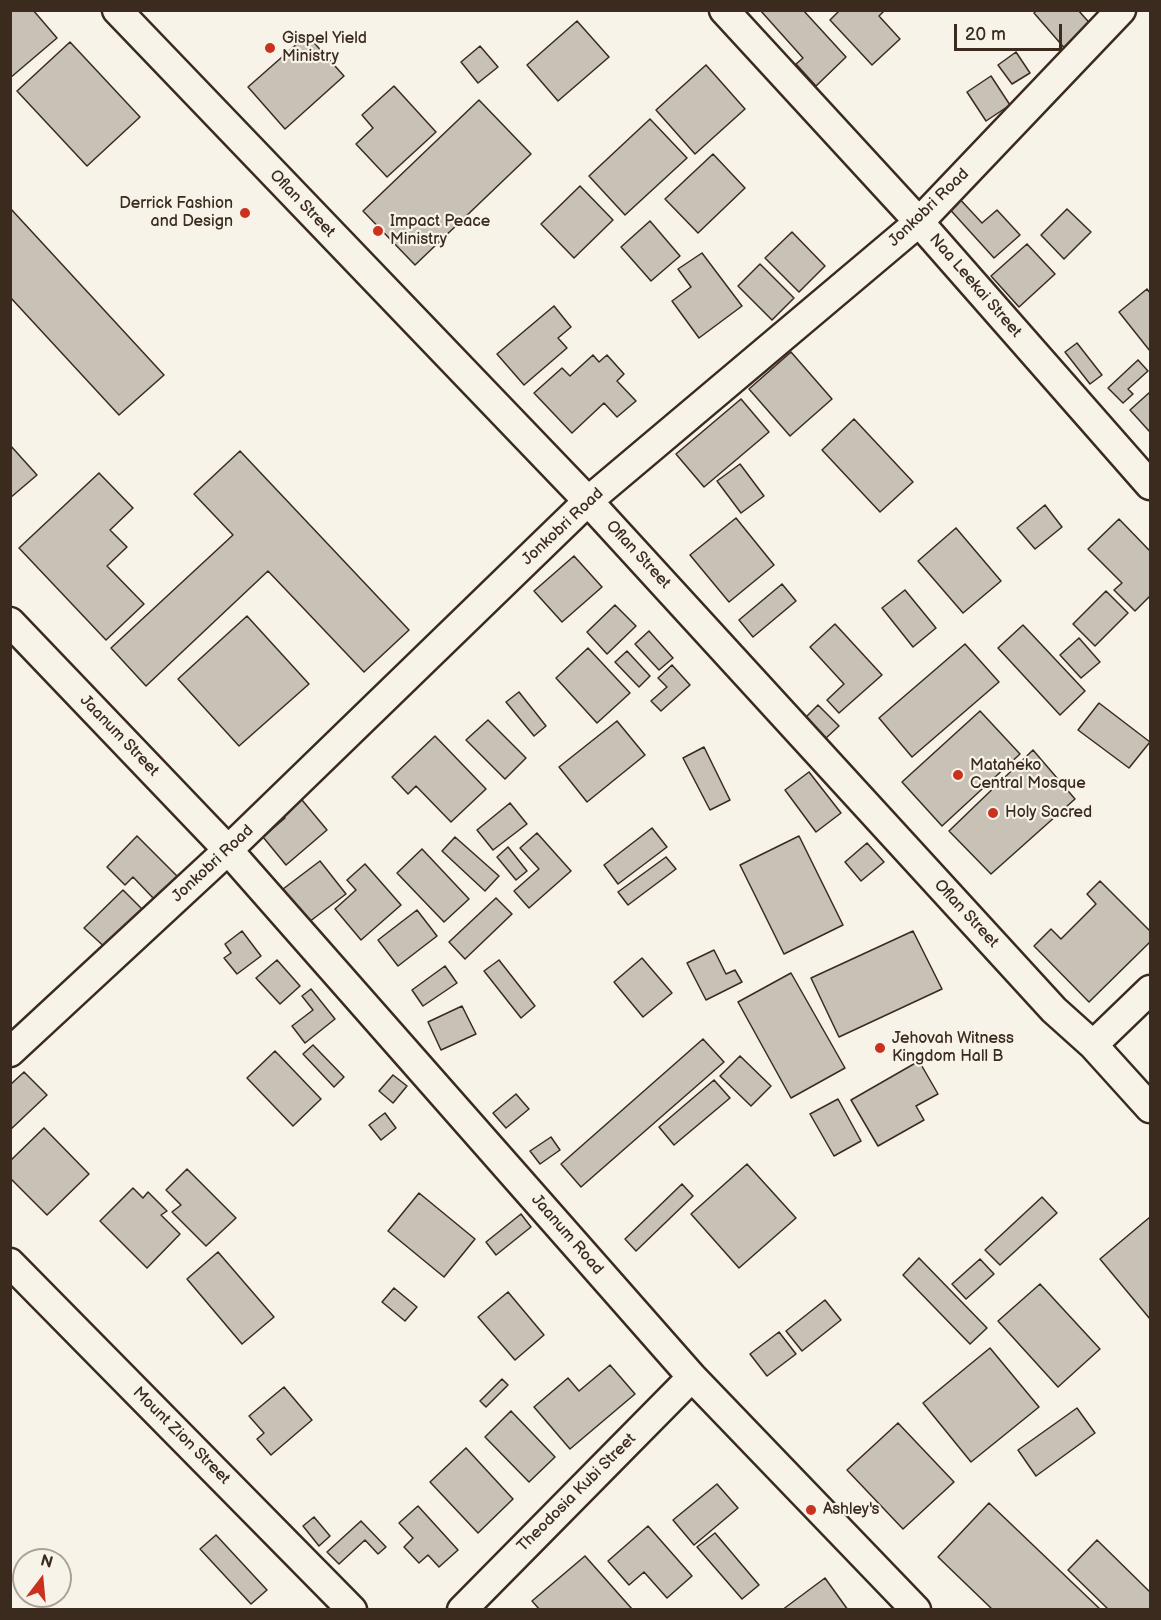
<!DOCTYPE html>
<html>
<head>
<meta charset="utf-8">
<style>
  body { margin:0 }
  #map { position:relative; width:1161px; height:1620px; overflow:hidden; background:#f7f3e8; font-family:"Balsamiq Sans",sans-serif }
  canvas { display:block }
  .frame { position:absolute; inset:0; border:12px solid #3b2a1e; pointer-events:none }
  .north { position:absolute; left:12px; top:1548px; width:60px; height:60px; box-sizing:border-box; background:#f7f3e8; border:2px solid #aca397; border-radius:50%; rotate:16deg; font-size:16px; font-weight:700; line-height:24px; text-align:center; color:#3b2a1e }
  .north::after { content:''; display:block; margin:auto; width:21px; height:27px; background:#c8321e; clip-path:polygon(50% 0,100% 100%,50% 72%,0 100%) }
  .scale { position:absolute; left:954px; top:24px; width:108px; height:27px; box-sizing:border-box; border:3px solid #3b2a1e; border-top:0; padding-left:8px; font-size:18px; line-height:21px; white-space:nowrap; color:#3b2a1e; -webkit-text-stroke:4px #f7f3e8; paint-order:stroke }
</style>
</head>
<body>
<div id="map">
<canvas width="1161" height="1620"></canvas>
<div class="frame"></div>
<div class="north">N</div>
<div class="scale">20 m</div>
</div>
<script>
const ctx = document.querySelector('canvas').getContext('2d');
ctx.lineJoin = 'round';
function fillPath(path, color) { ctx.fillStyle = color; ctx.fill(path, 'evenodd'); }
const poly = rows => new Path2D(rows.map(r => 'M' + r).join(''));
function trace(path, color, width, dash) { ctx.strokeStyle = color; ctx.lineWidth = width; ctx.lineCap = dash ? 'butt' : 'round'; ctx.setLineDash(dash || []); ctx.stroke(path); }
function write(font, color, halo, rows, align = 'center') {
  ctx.font = font + ' "Balsamiq Sans",sans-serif'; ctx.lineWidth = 4.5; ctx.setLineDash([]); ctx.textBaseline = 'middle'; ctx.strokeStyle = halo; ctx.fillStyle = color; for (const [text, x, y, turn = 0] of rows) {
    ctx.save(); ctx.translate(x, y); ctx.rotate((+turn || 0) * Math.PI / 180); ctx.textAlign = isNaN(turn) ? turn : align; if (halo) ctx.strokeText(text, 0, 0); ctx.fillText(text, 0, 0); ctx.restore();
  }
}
const building = poly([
  [10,10,33,10,57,38,10,78,10,10],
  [760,10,803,10,846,57,816,86,796,64,803,58,760,10],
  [840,10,885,10,879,16,900,39,872,65,830,20,840,10],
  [1037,10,1078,10,1094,28,1067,51,1034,13,1037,10],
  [577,21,609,57,558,101,527,65,577,21],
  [307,35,344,76,285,129,248,87,307,35],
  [70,42,140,117,87,166,17,91,70,42],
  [480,46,498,67,478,83,461,62,480,46],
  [1016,52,1030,73,1012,84,998,65,1016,52],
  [706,65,745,109,695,154,656,110,706,65],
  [991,76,1010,105,986,121,967,92,991,76],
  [394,86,436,132,387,177,356,144,373,128,362,115,394,86],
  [479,100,531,154,415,265,363,211,479,100],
  [650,119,687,158,625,215,589,176,650,119],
  [713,154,745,188,698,233,665,199,713,154],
  [580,186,613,220,574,258,541,224,580,186],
  [956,195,982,223,997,210,1020,235,994,258,945,204,956,195],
  [10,208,164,375,119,415,10,297,10,208],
  [1067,209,1091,232,1064,259,1041,235,1067,209],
  [650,221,680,256,651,281,621,247,650,221],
  [792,232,825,266,799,292,765,258,792,232],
  [1027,244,1055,274,1019,307,991,276,1027,244],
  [702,253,742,306,699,338,672,301,691,287,678,269,702,253],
  [760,264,794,298,772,320,738,286,760,264],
  [1147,289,1150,293,1150,351,1119,312,1147,289],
  [554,306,571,327,558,338,567,348,524,385,497,354,554,306],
  [1077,343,1102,375,1090,384,1065,352,1077,343],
  [791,352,832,399,790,436,749,389,791,352],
  [593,355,599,362,607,355,624,374,617,381,636,401,617,417,604,403,572,433,534,393,562,368,570,376,593,355],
  [1138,360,1148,371,1128,389,1133,394,1123,403,1108,388,1138,360],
  [1150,392,1150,429,1149,431,1130,410,1150,392],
  [741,399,769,432,704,487,676,454,741,399],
  [854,419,913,482,880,512,822,450,854,419],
  [10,445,37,475,10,498,10,445],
  [240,451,409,630,364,672,268,571,146,686,111,648,233,535,194,494,240,451],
  [740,464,764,496,741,513,717,481,740,464],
  [99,473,133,508,110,530,127,547,107,566,144,604,106,640,19,548,99,473],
  [1045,505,1062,527,1035,549,1017,528,1045,505],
  [736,518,774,565,729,602,690,555,736,518],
  [1119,519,1150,551,1150,596,1135,611,1114,590,1122,583,1088,549,1119,519],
  [956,528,1001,581,963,613,918,561,956,528],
  [574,556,602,587,562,622,534,591,574,556],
  [782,584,796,601,753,637,739,620,782,584],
  [905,590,936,628,913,647,882,608,905,590],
  [1106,591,1128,613,1095,646,1073,624,1106,591],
  [615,605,636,626,607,654,587,632,615,605],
  [247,616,309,684,239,746,178,679,247,616],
  [835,624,882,675,839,713,827,700,844,684,810,647,835,624],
  [1023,625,1085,691,1060,715,998,648,1023,625],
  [649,631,673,658,659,670,635,644,649,631],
  [1079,638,1100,662,1081,678,1060,655,1079,638],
  [965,644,999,682,912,757,879,718,965,644],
  [588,648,630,693,597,723,556,678,588,648],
  [627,651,650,676,639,687,615,662,627,651],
  [672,665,690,685,661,711,651,701,667,687,658,678,672,665],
  [519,692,546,726,534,736,506,702,519,692],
  [1099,703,1150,742,1129,768,1078,730,1099,703],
  [818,705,839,726,826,738,805,718,818,705],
  [980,711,1020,754,942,826,902,782,980,711],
  [488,720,526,758,505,779,466,740,488,720],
  [617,721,645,755,587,802,559,767,617,721],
  [435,736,486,789,451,822,416,786,408,794,392,777,435,736],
  [704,747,730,800,710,810,683,758,704,747],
  [1033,750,1075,799,991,874,949,831,1033,750],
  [809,772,841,813,816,832,785,790,809,772],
  [297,794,327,830,286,865,263,837,285,818,278,810,297,794],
  [510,803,527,824,493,850,477,830,510,803],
  [652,828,667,847,618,884,604,865,652,828],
  [537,833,571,871,529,908,514,891,539,869,520,848,537,833],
  [137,836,178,877,155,900,133,877,125,885,107,867,137,836],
  [799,836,843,925,784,954,740,865,799,836],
  [455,837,499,876,485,891,442,851,455,837],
  [867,843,884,862,861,881,845,862,867,843],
  [508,847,527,871,516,880,497,857,508,847],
  [422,849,469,899,444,922,397,873,422,849],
  [666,857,676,869,628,905,618,892,666,857],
  [320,861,346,894,309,922,283,889,320,861],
  [365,864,401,905,361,940,335,909,356,890,347,880,365,864],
  [1100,881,1150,931,1150,942,1089,1002,1034,946,1051,929,1061,939,1096,904,1087,894,1100,881],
  [123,890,147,914,135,926,130,921,117,934,109,951,84,928,123,890],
  [496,898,512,914,465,959,449,942,496,898],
  [417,910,437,936,398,966,378,940,417,910],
  [242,931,261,956,237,974,224,958,231,953,225,944,242,931],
  [913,931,942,989,839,1037,811,978,913,931],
  [714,950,726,974,735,970,742,982,706,1000,687,963,714,950],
  [642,958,672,993,643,1017,614,982,642,958],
  [277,960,300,986,280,1004,256,978,277,960],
  [499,960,535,1006,521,1018,484,971,499,960],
  [445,966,457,983,423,1006,412,990,445,966],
  [791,973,845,1068,791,1098,738,1002,791,973],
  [311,989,335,1019,305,1043,292,1026,313,1010,302,996,311,989],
  [462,1006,476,1034,441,1050,428,1022,462,1006],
  [703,1039,724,1062,581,1187,561,1164,703,1039],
  [313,1045,344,1077,334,1087,303,1054,313,1045],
  [275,1051,321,1099,293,1126,247,1078,275,1051],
  [740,1056,771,1086,751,1106,720,1076,740,1056],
  [919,1061,938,1094,916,1106,924,1120,878,1146,851,1100,919,1061],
  [24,1072,47,1095,10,1130,10,1085,24,1072],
  [393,1075,407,1086,393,1103,379,1091,393,1075],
  [714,1080,730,1098,674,1145,659,1127,714,1080],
  [516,1094,529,1109,506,1128,493,1113,516,1094],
  [838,1099,861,1141,834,1156,810,1114,838,1099],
  [385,1113,396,1128,381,1140,369,1125,385,1113],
  [44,1128,89,1174,47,1215,10,1178,10,1161,44,1128],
  [551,1137,560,1150,540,1164,530,1151,551,1137],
  [747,1164,796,1218,739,1268,691,1214,747,1164],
  [187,1169,236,1218,206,1246,172,1212,181,1205,166,1190,187,1169],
  [682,1184,693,1196,636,1251,625,1239,682,1184],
  [133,1188,143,1198,148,1192,167,1211,161,1215,180,1234,147,1268,100,1221,133,1188],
  [419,1193,475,1239,444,1277,388,1231,419,1193],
  [1042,1197,1057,1213,1000,1265,985,1250,1042,1197],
  [521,1214,531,1227,496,1255,486,1242,521,1214],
  [1150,1217,1150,1319,1100,1259,1150,1217],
  [218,1252,274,1317,242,1344,187,1279,218,1252],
  [919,1258,987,1328,970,1344,903,1275,919,1258],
  [980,1259,994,1274,966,1299,952,1284,980,1259],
  [1040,1284,1100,1349,1058,1387,998,1321,1040,1284],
  [394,1288,417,1307,405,1321,382,1302,394,1288],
  [508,1292,544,1335,515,1360,478,1317,508,1292],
  [825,1300,841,1320,802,1351,786,1331,825,1300],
  [779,1332,796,1354,767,1376,750,1354,779,1332],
  [990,1348,1039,1407,971,1462,923,1403,990,1348],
  [610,1365,635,1394,570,1449,534,1407,568,1378,579,1391,610,1365],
  [502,1379,508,1385,486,1407,480,1401,502,1379],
  [284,1387,312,1420,271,1455,257,1439,264,1433,249,1416,284,1387],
  [1077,1408,1095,1433,1036,1476,1018,1450,1077,1408],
  [511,1411,555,1457,529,1482,485,1437,511,1411],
  [898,1423,954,1482,903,1529,847,1470,898,1423],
  [466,1448,513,1499,478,1533,430,1482,466,1448],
  [717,1484,738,1508,694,1545,673,1520,717,1484],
  [989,1503,1101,1610,993,1610,938,1557,989,1503],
  [418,1506,458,1550,439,1567,428,1555,419,1563,404,1547,413,1538,399,1523,418,1506],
  [314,1517,330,1536,319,1546,303,1526,314,1517],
  [361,1521,386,1547,378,1554,365,1540,339,1564,327,1552,361,1521],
  [648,1526,692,1576,667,1598,644,1572,629,1585,608,1561,648,1526],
  [715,1533,759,1585,742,1599,697,1547,715,1533],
  [216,1535,267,1590,251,1604,200,1549,216,1535],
  [1097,1540,1150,1592,1150,1610,1109,1610,1068,1570,1097,1540],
  [585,1556,632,1609,631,1610,540,1610,532,1601,585,1556],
  [825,1578,848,1610,782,1610,825,1578]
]);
fillPath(building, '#c8c1b6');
trace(building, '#3b2a1e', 1.5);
const minor = poly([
  [117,10,588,501,1054,1010,1093,1045,1150,1108],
  [724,10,919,222,1150,485],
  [10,622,228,850,692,1377,916,1610],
  [1093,1045,1150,990],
  [10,1052,228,850,588,501,919,222,1121,10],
  [10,1263,352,1610],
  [462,1610,692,1377]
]);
trace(minor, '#3b2a1e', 33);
trace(minor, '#f7f3e8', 28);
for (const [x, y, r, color] of [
  [270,48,6,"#c8321e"],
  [245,213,6,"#c8321e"],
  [378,231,6,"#c8321e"],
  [958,775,6,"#c8321e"],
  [993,813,6,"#c8321e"],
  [880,1048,6,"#c8321e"],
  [811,1510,6,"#c8321e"]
]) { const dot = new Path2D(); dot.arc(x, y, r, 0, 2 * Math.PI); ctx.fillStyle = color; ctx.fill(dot); trace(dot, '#f7f3e8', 2); }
write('16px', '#3b2a1e', '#f7f3e8', [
  ["Gispel Yield",282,39],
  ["Ministry",282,57],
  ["Derrick Fashion",233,204,"right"],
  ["and Design",233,222,"right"],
  ["Impact Peace",390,222],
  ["Ministry",390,240],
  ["Mataheko",970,766],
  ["Central Mosque",970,784],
  ["Holy Sacred",1005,813],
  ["Jehovah Witness",892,1039],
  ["Kingdom Hall B",892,1057],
  ["Ashley's",823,1510]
], 'left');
write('16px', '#3b2a1e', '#f7f3e8', [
  ["Oflan Street",302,204,46],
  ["Jonkobri Road",929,208,-44],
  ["Naa Leekai Street",975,286,49],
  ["Jonkobri Road",563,527,-43],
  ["Oflan Street",638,555,47],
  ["Jaanum Street",119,736,46],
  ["Jonkobri Road",213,864,-43],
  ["Oflan Street",966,914,47],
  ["Jaanum Road",567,1235,49],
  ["Mount Zion Street",181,1436,45],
  ["Theodosia Kubi Street",577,1493,-45]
]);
</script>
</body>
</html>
